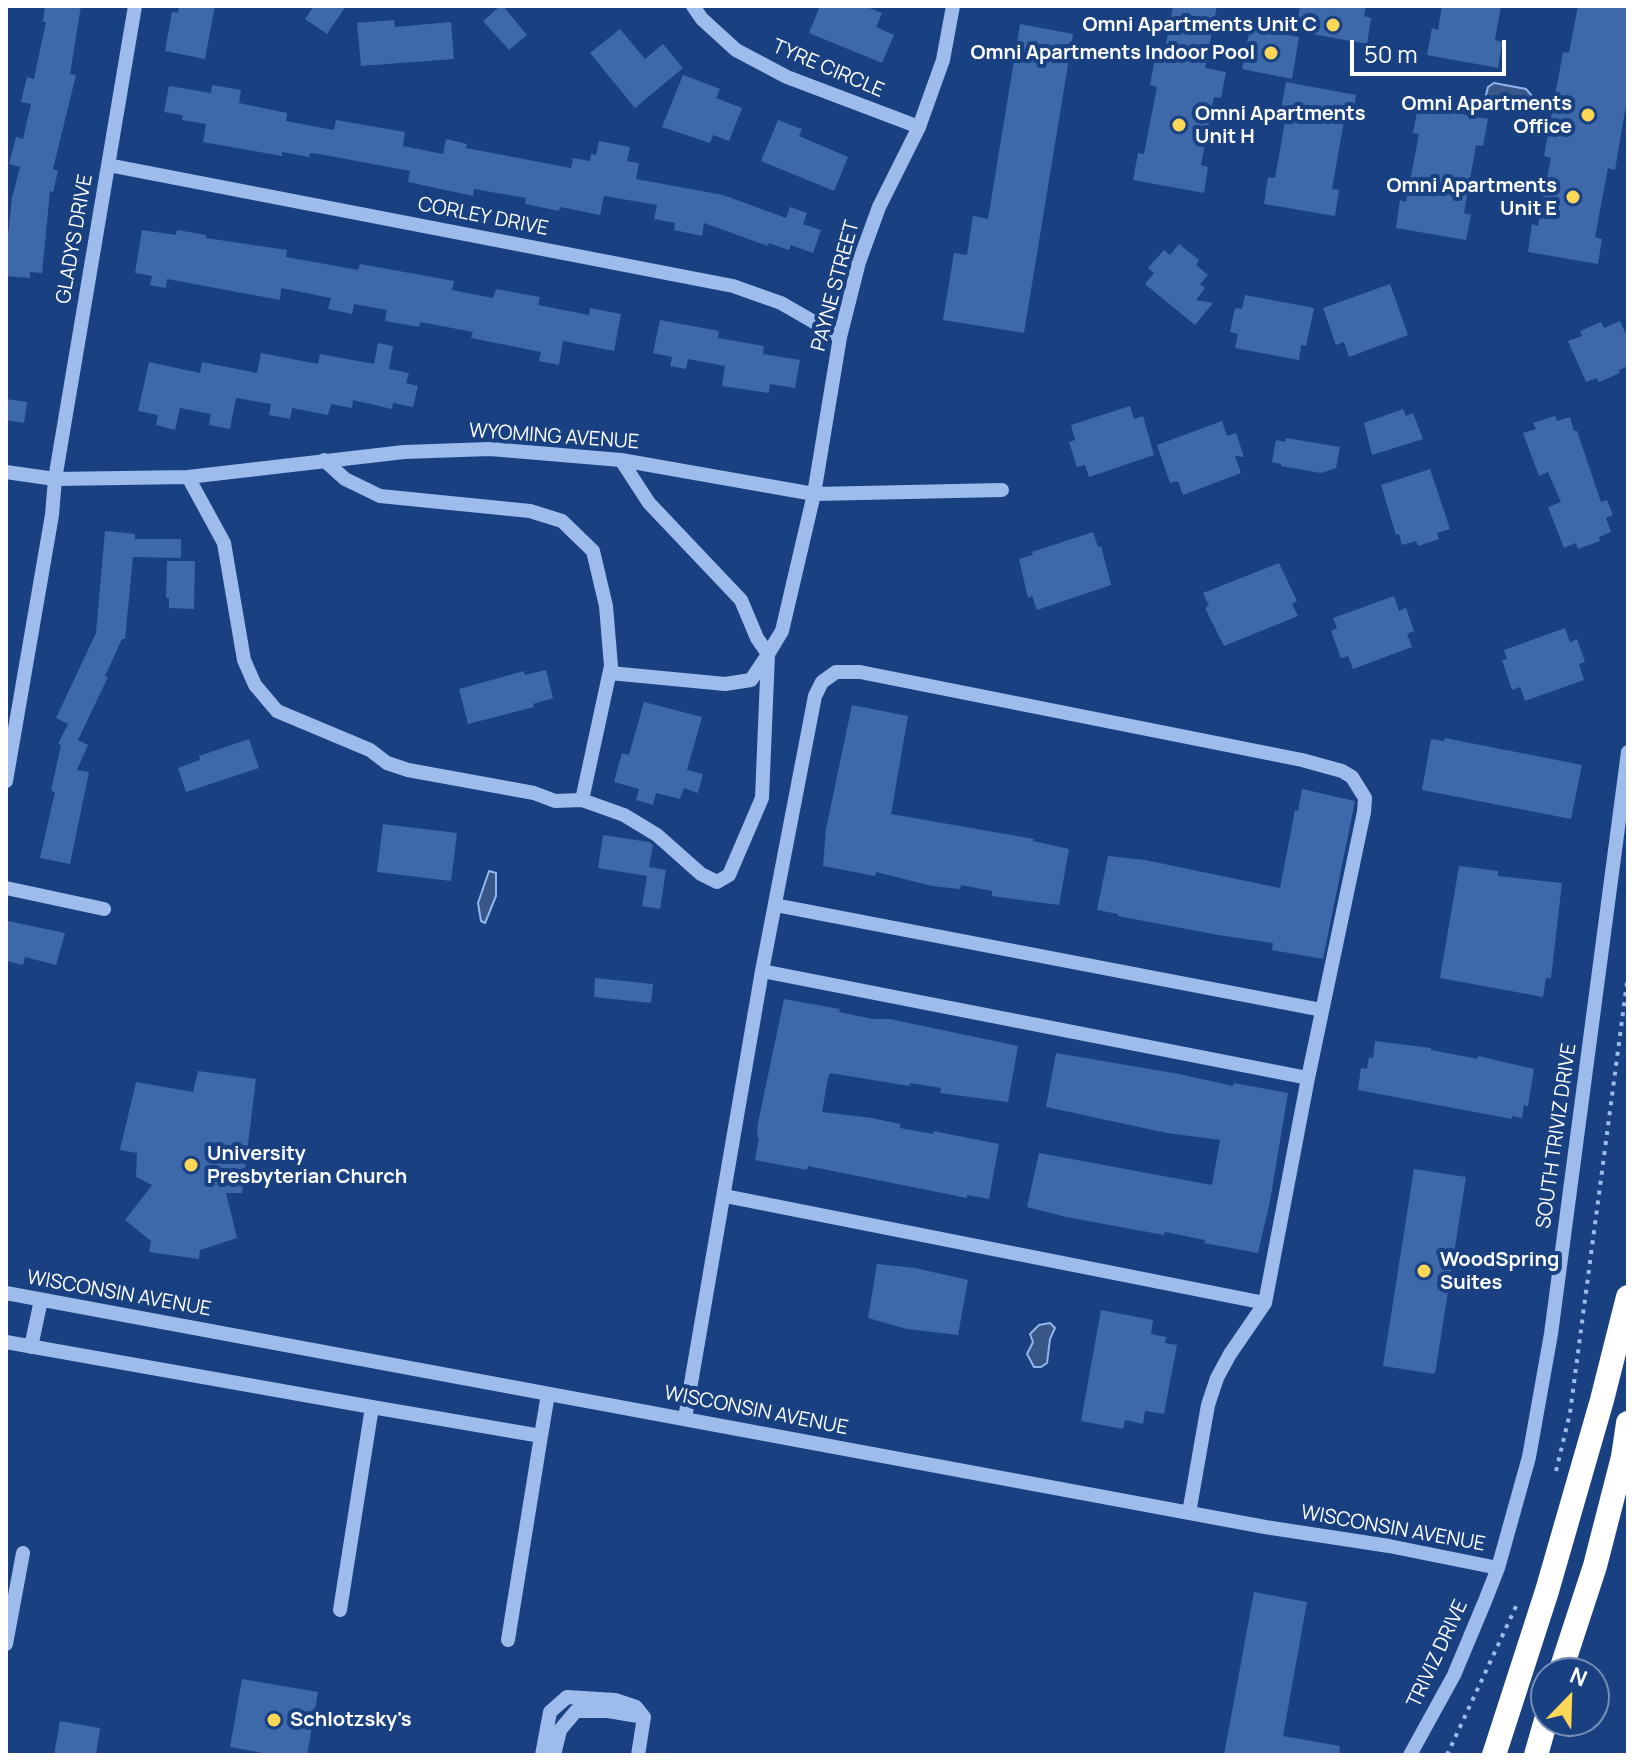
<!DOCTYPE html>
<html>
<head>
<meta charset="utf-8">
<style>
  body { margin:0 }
  #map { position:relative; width:1634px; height:1761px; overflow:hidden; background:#194182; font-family:Manrope,sans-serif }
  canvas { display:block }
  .frame { position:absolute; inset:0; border:8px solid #fff; pointer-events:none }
  .north { position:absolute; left:1530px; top:1657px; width:80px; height:80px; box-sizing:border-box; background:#194182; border:2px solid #758db4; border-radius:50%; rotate:23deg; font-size:22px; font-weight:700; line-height:32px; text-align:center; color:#fff }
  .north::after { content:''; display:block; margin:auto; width:28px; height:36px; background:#ffd757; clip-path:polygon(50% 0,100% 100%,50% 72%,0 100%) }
  .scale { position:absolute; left:1350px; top:40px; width:156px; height:36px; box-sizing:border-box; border:4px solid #fff; border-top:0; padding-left:10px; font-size:24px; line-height:28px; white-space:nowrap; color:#fff; -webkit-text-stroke:6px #194182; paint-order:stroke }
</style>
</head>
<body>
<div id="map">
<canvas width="1634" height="1761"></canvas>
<div class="frame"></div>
<div class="north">N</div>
<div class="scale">50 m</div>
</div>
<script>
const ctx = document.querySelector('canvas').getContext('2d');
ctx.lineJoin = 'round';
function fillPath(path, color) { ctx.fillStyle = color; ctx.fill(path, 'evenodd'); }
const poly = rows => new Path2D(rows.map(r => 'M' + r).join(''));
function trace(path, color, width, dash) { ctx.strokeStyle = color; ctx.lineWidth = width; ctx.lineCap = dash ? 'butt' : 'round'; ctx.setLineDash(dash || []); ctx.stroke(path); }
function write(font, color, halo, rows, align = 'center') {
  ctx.font = font + ' Manrope,sans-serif'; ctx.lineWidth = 8; ctx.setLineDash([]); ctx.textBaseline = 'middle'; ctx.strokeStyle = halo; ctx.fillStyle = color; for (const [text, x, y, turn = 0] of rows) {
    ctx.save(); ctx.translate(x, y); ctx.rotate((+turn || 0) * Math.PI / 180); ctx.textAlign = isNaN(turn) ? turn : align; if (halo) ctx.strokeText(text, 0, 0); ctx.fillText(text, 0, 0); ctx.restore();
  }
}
const water = poly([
  [1494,83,1526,89,1532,96,1531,104,1524,109,1515,110,1491,105,1486,95,1488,87,1494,83],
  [489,871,496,873,496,896,485,923,481,921,478,903,489,871],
  [1050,1323,1055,1328,1050,1339,1047,1363,1041,1367,1034,1367,1027,1354,1033,1342,1030,1334,1039,1325,1050,1323]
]);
fillPath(water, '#385686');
trace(water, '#8fb6ee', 2);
fillPath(poly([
  [45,6,81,6,70,74,76,75,53,169,58,171,53,192,50,191,42,273,30,272,30,278,6,276,6,233,8,234,12,198,20,167,9,164,16,137,23,139,31,104,21,102,27,77,34,79,46,22,43,22],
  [179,6,215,6,205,59,165,51,172,12,178,13],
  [314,6,346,6,327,34,305,19],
  [500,6,503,6,527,35,509,50,483,21],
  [820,6,864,6,882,13,876,27,894,35,882,63,809,33],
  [1173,6,1217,6,1205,68,1226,72,1221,98,1214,97,1201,165,1208,167,1204,193,1133,180,1138,153,1144,154,1157,87,1150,85,1155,58,1163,60],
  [1300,6,1366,6,1364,16,1371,18,1367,44,1296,31],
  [1442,6,1501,6,1495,40,1502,42,1498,68,1427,55,1432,28,1438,30],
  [1578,6,1628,6,1628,93,1615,170,1608,168,1595,237,1602,239,1598,264,1528,252,1532,224,1538,226,1551,158,1544,156,1563,52,1569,53],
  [394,20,395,27,451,22,454,59,361,66,357,23],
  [1020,24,1073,34,1024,333,943,320,954,253,967,255,973,216,988,219],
  [1250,28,1299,37,1292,79,1242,69],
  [620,29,645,59,663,44,683,68,635,108,590,53],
  [683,75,720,89,716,98,742,108,729,141,713,135,710,143,662,127],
  [1286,82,1356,95,1352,121,1344,121,1332,189,1339,190,1335,216,1264,204,1268,177,1275,178,1287,110,1281,109],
  [212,85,241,90,239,103,287,113,286,121,334,130,336,120,405,132,403,146,443,154,446,139,467,144,466,148,571,168,573,158,590,161,591,154,596,155,599,141,630,147,627,161,639,163,636,179,723,195,786,218,790,207,807,213,803,224,821,230,813,253,791,245,789,250,769,243,768,246,704,223,702,236,674,230,675,223,654,219,657,205,604,196,600,215,560,207,559,211,525,204,526,198,474,189,473,196,408,182,410,171,319,154,310,153,309,157,282,152,282,156,203,142,206,124,182,120,183,115,164,112,169,86,211,93],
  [1418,106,1488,119,1483,146,1476,145,1464,213,1471,215,1466,240,1396,228,1400,200,1406,202,1419,134,1413,133],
  [778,120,802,129,799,136,848,157,834,191,761,161],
  [142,230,176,235,177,230,206,235,206,238,287,250,286,257,358,270,360,264,454,281,452,290,493,298,496,289,540,297,538,305,589,315,590,308,621,314,614,351,563,341,559,365,539,361,541,352,471,338,473,332,420,322,419,327,385,321,387,310,354,304,352,314,328,309,331,298,281,288,280,300,167,279,166,288,150,285,152,276,135,273],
  [1179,244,1199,260,1196,265,1208,275,1200,284,1205,288,1196,300,1213,303,1195,325,1145,284,1154,273,1148,268,1164,250,1170,255],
  [1390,284,1408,335,1349,357,1344,342,1336,345,1323,308],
  [1245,295,1314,308,1306,346,1301,345,1299,360,1235,348,1238,334,1230,332,1235,308,1242,309],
  [660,320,719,331,718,338,764,346,763,354,800,360,795,388,770,384,769,393,722,386,725,366,688,359,686,369,670,366,672,357,653,353],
  [1620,321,1628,339,1628,366,1619,370,1620,373,1599,382,1597,378,1586,382,1568,341,1582,336,1580,331,1601,322,1604,328],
  [378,343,393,346,389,369,409,373,406,383,418,386,413,407,393,403,392,409,353,400,352,408,331,404,328,415,292,408,290,419,269,415,271,404,236,398,230,429,209,425,211,414,180,408,175,430,156,425,158,415,138,411,149,362,200,373,202,362,257,373,261,353,318,364,320,354,374,364],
  [6,399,27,402,24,423,6,420],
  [1130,406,1134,419,1143,416,1154,455,1089,477,1085,465,1077,467,1069,442,1075,440,1071,425],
  [1403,409,1406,416,1413,413,1423,439,1372,455,1364,423],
  [1555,416,1557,421,1570,417,1574,431,1577,431,1601,502,1607,500,1613,515,1606,518,1611,532,1599,537,1600,541,1578,549,1576,543,1564,548,1548,507,1561,502,1548,472,1539,476,1523,433,1536,429,1533,423],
  [1222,421,1227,436,1236,433,1244,457,1235,456,1241,473,1183,495,1178,481,1170,483,1157,445],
  [1286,438,1340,447,1336,468,1321,473,1281,466,1281,464,1272,462,1276,440,1285,442],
  [1430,469,1450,529,1437,533,1439,539,1418,546,1416,541,1402,545,1399,534,1396,535,1381,485],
  [105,531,135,534,135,539,181,539,181,558,133,557,125,639,122,639,105,676,108,677,78,740,88,745,77,770,89,772,70,864,40,858,55,792,51,791,61,745,58,744,68,724,56,718,96,633],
  [1093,532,1098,547,1101,546,1111,585,1037,610,1032,596,1028,598,1019,559,1033,555,1032,552],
  [167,561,195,561,194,609,169,608,169,598,166,598],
  [1279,563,1297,601,1292,604,1298,616,1224,646,1205,608,1209,606,1203,593],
  [1394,596,1399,611,1406,608,1414,631,1407,634,1412,647,1353,669,1348,656,1341,658,1331,631,1337,628,1333,618],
  [1565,628,1570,642,1577,639,1585,662,1579,664,1584,680,1525,701,1520,687,1512,690,1502,660,1507,659,1504,650],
  [546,670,553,698,533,704,534,707,468,724,459,689,524,671,525,675],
  [644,702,702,717,687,770,703,774,698,793,684,788,680,799,656,793,653,805,636,800,639,789,614,782,622,753,629,755],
  [852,705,908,716,891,814,1034,839,1033,841,1069,849,1059,905,992,896,992,891,961,885,960,889,932,886,876,872,875,876,823,866,826,829],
  [1445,738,1582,765,1571,819,1422,790,1431,739,1444,741],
  [249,739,259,768,186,792,178,768,200,760,199,756],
  [1302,789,1355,801,1323,959,1272,950,1273,943,1218,935,1118,916,1118,914,1097,910,1108,856,1145,860,1280,888,1295,810,1298,811],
  [383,824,457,833,451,881,377,872],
  [603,835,649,842,653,845,649,867,666,870,660,909,642,906,647,876,598,868],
  [1459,866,1498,871,1498,876,1562,883,1551,978,1546,978,1543,997,1440,978],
  [8,921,65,933,56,965,25,957,23,965,6,961],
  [595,978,653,984,651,1003,594,997],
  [784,999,840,1009,839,1012,873,1019,890,1019,1018,1046,1008,1102,940,1093,941,1088,910,1083,909,1086,830,1073,828,1078,822,1112,872,1118,900,1124,900,1128,933,1134,933,1131,999,1144,989,1199,967,1195,967,1198,808,1166,807,1170,755,1160,759,1137,757,1137,758,1123],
  [1375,1041,1431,1048,1431,1050,1478,1059,1478,1056,1534,1069,1528,1106,1524,1105,1522,1118,1512,1116,1512,1119,1358,1090,1361,1068,1367,1069,1369,1057,1373,1058],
  [1056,1053,1179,1074,1233,1086,1234,1083,1288,1093,1270,1201,1258,1253,1204,1243,1205,1240,1165,1232,1164,1235,1066,1217,1027,1207,1039,1153,1212,1185,1220,1140,1167,1133,1046,1107],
  [198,1071,256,1079,242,1193,226,1193,237,1238,200,1250,199,1259,149,1252,151,1241,125,1220,152,1185,136,1177,137,1153,120,1150,136,1082,193,1092],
  [1414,1169,1466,1177,1435,1374,1383,1366],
  [877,1264,915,1268,968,1280,958,1335,907,1329,868,1318],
  [1101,1310,1153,1320,1151,1334,1166,1337,1165,1343,1177,1345,1164,1414,1145,1411,1143,1424,1125,1420,1123,1429,1081,1421],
  [1254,1592,1307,1602,1283,1736,1340,1746,1339,1755,1224,1755],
  [242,1679,318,1692,307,1755,274,1755,230,1747],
  [60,1721,100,1728,96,1755,54,1755]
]), '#3d68aa');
trace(poly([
  [1556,1471,1570,1413,1628,975],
  [1447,1755,1518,1602]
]), '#9dbceb', 4, [4, 6]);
trace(poly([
  [693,6,702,19,736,50,787,77,919,127],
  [108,165,733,286,781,303,840,337],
  [621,460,649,503,741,600,757,638,768,654,782,631,814,494,840,337,859,262,879,207,919,127,943,60,953,6],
  [6,472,55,479,188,477,404,452,490,449,621,460,814,494,1002,490],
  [188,477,224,543,244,660,255,685,277,711,370,750,387,763,408,770,534,793,555,801,582,800,611,666,606,606,593,551,562,521,530,511,380,496,345,479,324,460],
  [610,673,725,684,751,680,767,656],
  [6,781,52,515,55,479,135,6],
  [582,800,624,815,657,835,701,874,717,882,729,875,762,798,768,654],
  [6,888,104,909],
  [775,905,1322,1010],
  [762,971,815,696,822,682,836,672,860,672,1302,760,1342,771,1352,777,1365,798,1364,812,1308,1078],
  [725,1196,1265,1303],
  [6,1293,1265,1527,1389,1546,1498,1568],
  [6,1342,372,1407,340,1610],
  [31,1347,41,1300],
  [372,1407,541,1436,508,1640],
  [685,1418,762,971,1308,1078,1265,1303,1230,1354,1217,1378,1208,1405,1189,1513],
  [541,1436,548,1394],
  [6,1644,23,1553],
  [542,1755,550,1712,567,1697,615,1700,636,1707,644,1717,638,1755],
  [554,1755,560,1730,576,1711,608,1711,644,1717],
  [1410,1755,1454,1675,1485,1601,1498,1568,1529,1457,1551,1334,1628,752]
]), '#9dbceb', 14);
trace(poly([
  [1560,1673,1595,1566,1623,1457,1628,1423],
  [1494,1755,1547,1591,1602,1400,1628,1297],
  [1536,1755,1546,1720]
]), '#fff', 24);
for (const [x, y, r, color] of [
  [1333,25,8,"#ffd757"],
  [1271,53,8,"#ffd757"],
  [1588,115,8,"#ffd757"],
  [1179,125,8,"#ffd757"],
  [1573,197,8,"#ffd757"],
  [191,1165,8,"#ffd757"],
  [1424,1271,8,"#ffd757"],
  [274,1720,8,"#ffd757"]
]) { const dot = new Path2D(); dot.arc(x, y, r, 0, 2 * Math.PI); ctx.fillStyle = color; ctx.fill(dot); trace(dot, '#194182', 3); }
write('bold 20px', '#fff', '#194182', [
  ["Omni Apartments Unit C",1317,25],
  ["Omni Apartments Indoor Pool",1255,53],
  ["Omni Apartments",1572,104],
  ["Office",1572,127],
  ["Omni Apartments",1195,114,"left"],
  ["Unit H",1195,137,"left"],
  ["Omni Apartments",1557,186],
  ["Unit E",1557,209],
  ["University",207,1154,"left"],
  ["Presbyterian Church",207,1177,"left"],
  ["WoodSpring",1440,1260,"left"],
  ["Suites",1440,1283,"left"],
  ["Schlotzsky's",290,1720,"left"]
], 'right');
write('20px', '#fff', '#194182', [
  ["TYRE CIRCLE",828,69,23],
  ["CORLEY DRIVE",483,217,11],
  ["GLADYS DRIVE",75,239,-80],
  ["PAYNE STREET",836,286,-75],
  ["WYOMING AVENUE",554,437,4],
  ["SOUTH TRIVIZ DRIVE",1557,1136,-82],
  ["WISCONSIN AVENUE",119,1294,10],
  ["WISCONSIN AVENUE",756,1411,11],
  ["WISCONSIN AVENUE",1393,1529,10],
  ["TRIVIZ DRIVE",1438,1654,-65]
]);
</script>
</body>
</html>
